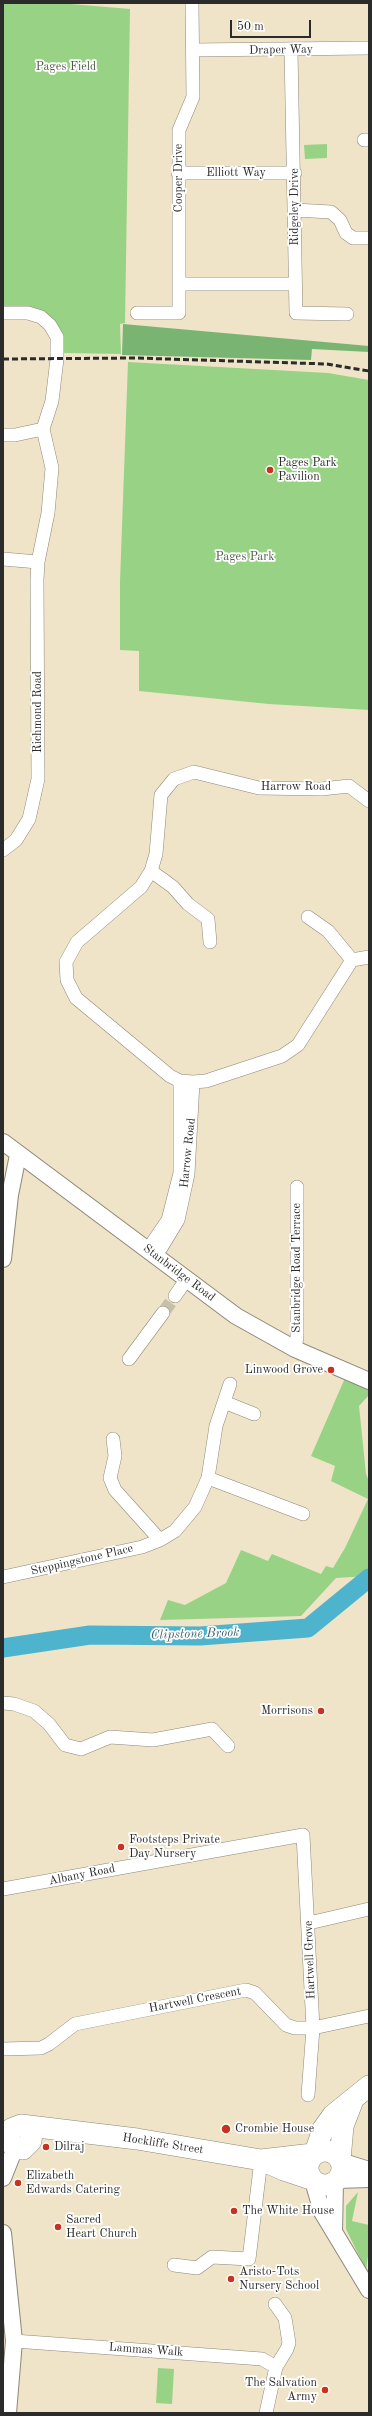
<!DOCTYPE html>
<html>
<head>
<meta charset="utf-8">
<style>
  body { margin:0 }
  #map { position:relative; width:372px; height:2416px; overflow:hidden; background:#efe4c7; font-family:"Old Standard TT",serif }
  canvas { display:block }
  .frame { position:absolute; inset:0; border:4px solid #2b2b2b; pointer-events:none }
  .scale { position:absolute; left:230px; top:20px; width:81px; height:18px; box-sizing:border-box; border:2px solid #2b2b2b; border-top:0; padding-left:5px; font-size:12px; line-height:14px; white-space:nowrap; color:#2b2b2b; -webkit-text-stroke:3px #fff; paint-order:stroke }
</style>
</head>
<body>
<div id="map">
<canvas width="372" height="2416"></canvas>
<div class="frame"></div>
<div class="scale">50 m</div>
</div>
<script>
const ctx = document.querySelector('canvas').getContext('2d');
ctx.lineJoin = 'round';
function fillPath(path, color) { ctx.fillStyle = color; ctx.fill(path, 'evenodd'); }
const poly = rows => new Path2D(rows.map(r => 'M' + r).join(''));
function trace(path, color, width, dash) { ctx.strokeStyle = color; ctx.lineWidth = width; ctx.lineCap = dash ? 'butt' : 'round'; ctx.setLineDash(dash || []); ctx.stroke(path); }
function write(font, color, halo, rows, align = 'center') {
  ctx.font = font + ' "Old Standard TT",serif'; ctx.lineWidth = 3.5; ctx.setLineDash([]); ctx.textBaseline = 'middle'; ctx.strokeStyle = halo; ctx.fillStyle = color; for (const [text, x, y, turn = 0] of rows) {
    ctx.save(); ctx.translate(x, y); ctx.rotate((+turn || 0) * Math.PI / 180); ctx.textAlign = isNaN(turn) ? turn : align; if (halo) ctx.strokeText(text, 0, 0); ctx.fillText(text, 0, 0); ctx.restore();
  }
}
fillPath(poly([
  [3,3,59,3,130,9,125,323,120,324,121,354,64,353,56,323,28,307,3,306],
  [327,144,327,158,305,159,304,145],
  [128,362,328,373,369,380,369,710,269,704,139,691,139,651,120,650,120,582],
  [345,1378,369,1389,369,1395,359,1406,366,1474,369,1481,369,1576,336,1578,301,1616,160,1620,168,1600,185,1605,226,1583,241,1550,268,1561,272,1554,321,1574,326,1566,333,1568,345,1548,368,1499,331,1481,335,1466,311,1456],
  [358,2192,352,2221,369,2225,369,2249,366,2270,346,2229,346,2206],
  [158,2368,174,2369,172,2404,156,2403]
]), '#98d285');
fillPath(poly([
  [123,324,369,346,369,352,312,349,311,360,122,355]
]), '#7ab472');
trace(poly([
  [3,1648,90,1635,200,1636,308,1628,369,1578]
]), '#4eb4cd', 19);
trace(poly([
  [163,1313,175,1296]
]), '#c8bfa8', 13, [13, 6]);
const minor = poly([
  [193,50,369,48],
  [291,50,296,313,347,314],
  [364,140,369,140],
  [178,173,295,173],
  [295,210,331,212,340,220,346,233,353,238,369,238],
  [179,284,295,284],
  [3,313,28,313,41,317,50,325,57,337,57,359,52,401,43,429,52,468,48,513,38,562,37,580,38,779,29,819,16,840,3,850],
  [137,313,179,313,179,130,193,97,192,3],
  [3,435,15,435,43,429],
  [3,559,38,562],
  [369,801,349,786,322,789,259,788,194,772,174,779,161,795,156,854,151,871,141,887,77,942,66,962,67,980,76,998,170,1076,180,1081,193,1082,206,1081,282,1056,298,1045,352,960,369,957],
  [151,871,173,887,188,904,208,919,210,942],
  [308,917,328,931,352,960],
  [180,1081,180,1173,168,1220,153,1242,153,1252,161,1248,178,1220,188,1174,193,1082],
  [175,1296,186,1280],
  [295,1349,297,1337,297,1187],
  [129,1359,163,1313],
  [224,1402,254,1414],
  [113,1439,115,1456,110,1478,115,1490,160,1540],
  [208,1478,303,1514],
  [3,1577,142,1547,160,1540,175,1531,195,1507,208,1478,216,1426,230,1384],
  [3,1703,14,1704,34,1711,49,1724,65,1745,81,1749,110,1737,153,1740,212,1729,228,1746],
  [3,1889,303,1835,313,2028,369,2016],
  [309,1923,369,1909],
  [3,2049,41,2048,49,2044,75,2024,246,1990,255,1993,286,2025,295,2028,313,2028,308,2095],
  [174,2265,197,2268,212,2257,249,2259,261,2160],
  [14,2341,262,2359,276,2367],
  [266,2413,276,2367,287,2349,289,2343,285,2318,275,2304]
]);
const tertiary = poly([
  [3,1142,236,1316,295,1349,369,1381],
  [3,1259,10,1195,18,1155],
  [340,2161,369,2170],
  [3,2178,15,2148],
  [337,2180,369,2179],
  [313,2181,322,2212,369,2290],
  [334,2232,335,2181],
  [3,2233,14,2341,8,2413]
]);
const primary = poly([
  [24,2126,32,2133,31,2141,23,2149,15,2148,10,2142,8,2135,11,2129,21,2125,137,2139,261,2160,313,2154],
  '308 2168a17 17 0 1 1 34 0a17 17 0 1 1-34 0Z',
  [315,2153,323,2129,333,2115,369,2086],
  [261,2160,284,2170,311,2179],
  [340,2160,343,2126,353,2100]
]);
trace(minor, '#8d8879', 14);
trace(tertiary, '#8d8879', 18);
trace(primary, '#8d8879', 22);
trace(minor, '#fff', 13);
trace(tertiary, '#fff', 16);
trace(primary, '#fff', 21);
trace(poly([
  [3,359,136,358,327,364,369,371]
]), '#2b2b2b', 3, [6, 3]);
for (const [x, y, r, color] of [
  [270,470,4,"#c8321e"],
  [331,1370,4,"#c8321e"],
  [321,1711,4,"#c8321e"],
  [121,1847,4,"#c8321e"],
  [226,2129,5,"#c8321e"],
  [46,2147,4,"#c8321e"],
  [18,2183,4,"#c8321e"],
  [234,2211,4,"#c8321e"],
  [58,2227,4,"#c8321e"],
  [231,2279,4,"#c8321e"],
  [325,2390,4,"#c8321e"]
]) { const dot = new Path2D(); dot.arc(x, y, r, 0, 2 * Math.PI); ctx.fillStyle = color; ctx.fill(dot); trace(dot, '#fff', 1.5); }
write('12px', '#2b2b2b', '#fff', [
  ["Draper Way",281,50,-1],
  ["Elliott Way",236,173],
  ["Cooper Drive",179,178,-90],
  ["Ridgeley Drive",295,207,-90],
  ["Richmond Road",38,712,-90],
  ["Harrow Road",296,787],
  ["Harrow Road",188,1153,-84],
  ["Stanbridge Road Terrace",297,1268,-90],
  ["Stanbridge Road",179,1273,37],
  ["Steppingstone Place",82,1560,-13],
  ["Albany Road",82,1875,-11],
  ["Hartwell Grove",310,1960,-92],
  ["Hartwell Crescent",195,2000,-11],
  ["Hockliffe Street",163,2144,9],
  ["Lammas Walk",146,2350,4]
]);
write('12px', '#4c5d46', '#fff', [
  ["Pages Field",66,67],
  ["Pages Park",245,557]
]);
write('12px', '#2b2b2b', '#fff', [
  ["Pages Park",278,463],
  ["Pavilion",278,477],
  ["Linwood Grove",323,1370,"right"],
  ["Morrisons",313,1711,"right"],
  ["Footsteps Private",129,1840],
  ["Day Nursery",129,1854],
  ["Crombie House",235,2129],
  ["Dilraj",54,2147],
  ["Elizabeth",26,2176],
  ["Edwards Catering",26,2190],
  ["The White House",242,2211],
  ["Sacred",66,2220],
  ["Heart Church",66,2234],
  ["Aristo-Tots",239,2272],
  ["Nursery School",239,2286],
  ["The Salvation",317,2383,"right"],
  ["Army",317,2397,"right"]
], 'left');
write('italic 13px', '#39626c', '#fff', [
  ["Clipstone Brook",195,1634,-2]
]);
</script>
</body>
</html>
